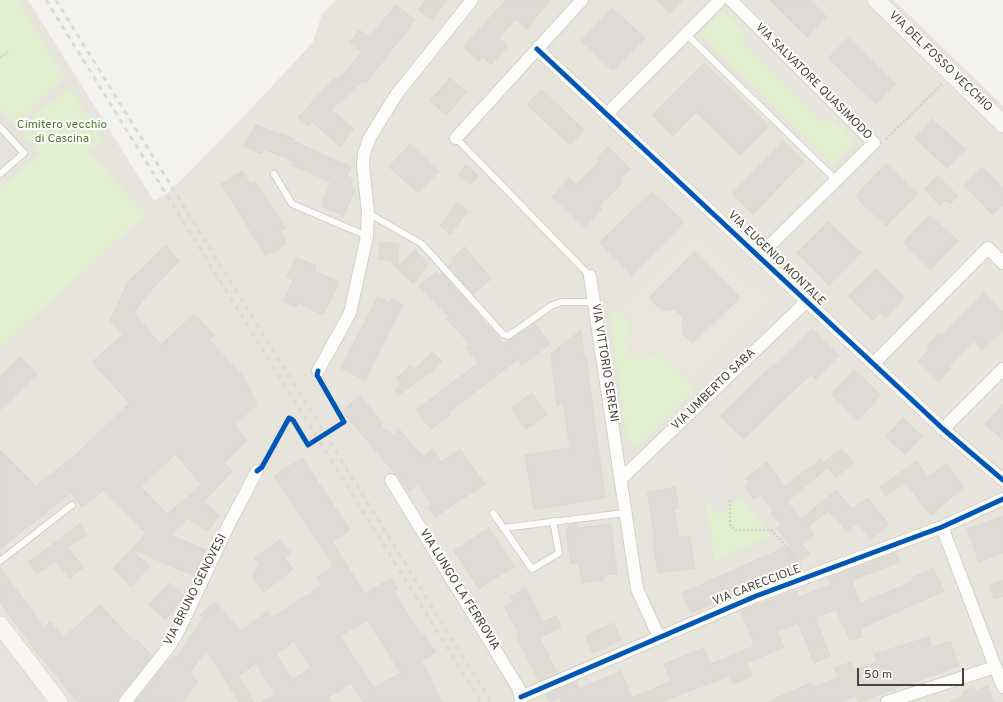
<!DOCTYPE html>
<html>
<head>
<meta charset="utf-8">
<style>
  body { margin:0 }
  #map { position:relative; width:1003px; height:702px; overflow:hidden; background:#f4f2ee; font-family:Overpass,sans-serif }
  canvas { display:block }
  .scale { position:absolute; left:857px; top:668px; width:107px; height:18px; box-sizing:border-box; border:2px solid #4b4439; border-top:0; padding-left:5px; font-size:12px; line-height:14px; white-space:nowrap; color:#4b4439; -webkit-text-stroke:3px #fff; paint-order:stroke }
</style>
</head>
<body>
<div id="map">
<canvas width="1003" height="702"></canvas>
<div class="scale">50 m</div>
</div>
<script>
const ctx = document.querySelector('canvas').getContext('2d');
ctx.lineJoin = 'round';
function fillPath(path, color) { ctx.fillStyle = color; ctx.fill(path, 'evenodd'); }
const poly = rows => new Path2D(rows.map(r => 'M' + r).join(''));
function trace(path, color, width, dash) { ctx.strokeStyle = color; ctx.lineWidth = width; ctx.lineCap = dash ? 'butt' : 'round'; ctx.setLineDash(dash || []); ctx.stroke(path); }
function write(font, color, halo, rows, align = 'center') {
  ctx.font = font + ' Overpass,sans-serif'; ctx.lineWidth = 4; ctx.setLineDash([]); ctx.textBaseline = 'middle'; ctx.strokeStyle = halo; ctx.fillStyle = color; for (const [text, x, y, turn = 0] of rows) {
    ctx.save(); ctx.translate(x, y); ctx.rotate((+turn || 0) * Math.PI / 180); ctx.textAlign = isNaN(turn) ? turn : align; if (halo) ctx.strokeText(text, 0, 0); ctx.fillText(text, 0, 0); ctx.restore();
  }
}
fillPath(poly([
  [0,0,28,0,154,201,166,194,186,175,249,111,313,42,322,14,336,0,894,0,1003,106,1003,702,0,702]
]), '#e7e4dc');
fillPath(poly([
  [696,227,774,301,691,385,660,353,647,358,639,359,631,354,626,347,626,336,631,326,616,309]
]), '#eae5da');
fillPath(poly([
  [0,0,18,0,65,78,14,124,0,108],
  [723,10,745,33,743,44,821,122,833,119,856,141,833,165,700,34],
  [69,88,104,141,89,151,146,215,0,347,0,188,40,154,19,129],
  [616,309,631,326,626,336,626,347,631,354,639,359,647,358,660,353,691,385,693,392,641,445,636,447,629,442,626,433,609,314],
  [740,498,772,535,715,561,706,501,719,515]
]), '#e1eecf');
fillPath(poly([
  [0,113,33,149,0,180],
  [697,424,741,469,725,481,740,498,719,515,663,454],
  [0,639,47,702,0,702]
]), '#e6e3df');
const building = poly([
  [425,0,447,0,433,20,418,10,425,0],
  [506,0,550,0,527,29,516,19,499,38,508,46,491,65,483,57,479,61,463,47,506,0],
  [657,0,683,0,670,13,657,0],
  [770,0,810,0,827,17,807,37,770,0],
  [396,5,415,20,366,83,363,81,331,110,354,129,340,146,312,122,308,126,298,117,335,78,338,80,362,52,350,43,359,30,370,37,396,5],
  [612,8,645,38,613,71,581,41,612,8],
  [848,38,896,84,876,104,828,58,848,38],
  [704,63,769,126,740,155,696,112,673,136,652,115,704,63],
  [450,78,466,92,447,115,430,101,450,78],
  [541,89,584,130,570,145,527,105,541,89],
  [932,119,965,149,947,168,915,138,932,119],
  [256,125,295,139,293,141,351,167,347,176,353,179,350,188,355,190,343,216,321,206,331,182,292,165,294,161,263,149,262,154,243,146,256,125],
  [783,141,804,161,753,214,732,194,783,141],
  [410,144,439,171,418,193,389,167,410,144],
  [608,147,630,169,620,179,623,182,599,206,602,209,585,227,552,197,569,178,576,185,600,161,597,159,608,147],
  [886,164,918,194,886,226,855,196,886,164],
  [466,165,478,176,470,185,458,174,466,165],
  [982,167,1003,188,1003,205,993,215,964,185,982,167],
  [242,171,250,184,255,181,285,228,280,231,287,244,266,256,221,184,242,171],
  [938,176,958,196,950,204,946,200,940,206,924,189,938,176],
  [652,192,684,222,632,275,599,243,652,192],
  [457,203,468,211,451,234,440,226,457,203],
  [930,215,958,241,931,269,903,243,930,215],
  [828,222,861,253,829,285,797,253,828,222],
  [380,242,399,243,398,267,415,250,428,264,413,284,389,260,379,259,380,242],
  [166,245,179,261,146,296,134,313,161,345,194,314,215,335,209,340,243,376,257,404,235,425,247,440,224,463,233,471,204,501,219,516,208,531,188,518,171,535,206,550,194,576,132,549,146,533,104,490,82,507,71,493,0,549,0,450,36,486,78,453,129,403,92,362,123,334,110,321,128,282,166,245],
  [175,454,202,485,167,514,141,487,175,454],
  [465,247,491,279,473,294,448,266,454,261,452,258,465,247],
  [694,252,740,297,693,343,683,334,682,316,675,310,661,310,649,298,694,252],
  [296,257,316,266,314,271,339,282,323,315,298,303,296,307,284,301,293,280,287,277,296,257],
  [876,269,905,298,886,317,880,312,873,321,848,296,876,269],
  [436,272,439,275,442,273,504,344,535,324,550,344,522,365,518,359,448,413,450,415,431,429,416,410,478,363,466,348,469,343,446,319,449,317,419,286,436,272],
  [984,293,1003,312,1003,330,982,350,974,341,949,366,951,368,939,381,918,361,930,348,927,346,939,334,941,336,984,293],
  [378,296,390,302,391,299,403,305,365,380,341,368,378,296],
  [812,329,839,355,816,379,811,374,743,439,720,416,774,364,776,366,812,329],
  [581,330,584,357,586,357,605,498,534,510,525,455,570,448,563,403,557,407,551,354,581,330],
  [432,352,442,361,429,375,427,374,399,395,395,390,401,384,396,378,411,366,414,370,432,352],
  [20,357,37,375,0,410,0,376,20,357],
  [854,370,881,395,858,420,831,395,854,370],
  [532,393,547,415,526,429,511,408,532,393],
  [360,396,383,423,381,425,387,432,389,431,393,435,399,429,423,457,432,449,441,462,460,449,485,484,435,517,428,508,432,505,418,483,409,492,397,476,342,411,360,396],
  [1003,404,1003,440,985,424,1003,404],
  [903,418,922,436,905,454,886,437,903,418],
  [842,449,854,463,836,477,827,468,787,502,801,519,836,490,852,509,868,498,889,525,871,539,857,523,847,532,834,515,832,516,828,511,808,527,814,534,802,544,810,553,792,568,747,586,749,591,736,597,735,594,691,613,682,593,790,545,776,528,781,524,771,513,773,511,760,494,754,499,745,485,749,482,746,478,767,462,785,486,821,459,824,462,842,449],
  [302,458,350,530,332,542,365,594,391,578,398,589,394,591,409,616,421,635,423,633,436,652,421,662,433,680,430,681,443,702,363,702,351,683,329,697,332,702,262,702,275,694,256,663,238,676,254,702,239,702,206,650,190,673,198,682,182,702,135,702,162,668,174,655,176,658,203,618,200,615,215,602,241,631,267,612,272,618,323,585,317,577,334,566,274,476,302,458],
  [367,620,401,673,374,688,340,636,367,620],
  [294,641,311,668,292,680,276,654,294,641],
  [916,461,928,477,946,463,964,487,931,515,905,482,886,496,880,487,916,461],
  [675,487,679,508,674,509,679,538,690,536,695,568,658,573,653,541,655,541,647,492,675,487],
  [1003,516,1003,553,979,562,967,529,1003,516],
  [577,523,578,528,611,524,617,574,604,575,604,580,582,583,579,563,571,564,566,532,570,524,577,523],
  [80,524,87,534,68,548,83,568,69,578,56,561,37,574,28,562,80,524],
  [489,528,514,566,479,589,454,551,489,528],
  [279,540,290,552,285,558,293,569,264,592,252,576,259,563,254,559,279,540],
  [131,550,150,566,131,586,113,569,131,550],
  [896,552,900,562,852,580,860,604,913,581,912,578,933,568,944,591,866,626,860,629,862,637,850,640,836,610,815,617,830,656,814,663,798,623,777,631,784,647,747,663,752,676,733,684,729,676,661,702,561,702,559,697,550,702,546,694,576,682,579,689,621,671,632,698,671,681,664,664,704,648,711,664,752,647,754,644,741,611,796,590,799,597,831,585,828,578,896,552],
  [0,568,44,627,51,622,63,638,100,605,134,642,137,639,152,656,119,697,118,702,78,702,37,653,0,603,0,568],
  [1003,580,1003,596,994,599,989,586,1003,580],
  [169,583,185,597,165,619,149,605,169,583],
  [526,588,543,622,556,616,561,627,540,638,557,673,539,681,516,635,519,634,504,606,513,602,510,596,526,588],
  [614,623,621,640,593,653,585,636,614,623],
  [929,637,932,647,950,641,959,666,859,702,856,696,841,702,767,702,810,683,812,688,838,678,835,668,851,662,853,670,876,662,874,654,929,637],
  [988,686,994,702,950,702,964,695,963,692,974,687,975,691,988,686]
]);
fillPath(building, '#dedbd6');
trace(building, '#dcd9d4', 1);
const lane = poly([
  [686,34,836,180],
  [0,127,24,153,0,174],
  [456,138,590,276],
  [274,174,292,204,367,236],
  [368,213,422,244,503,334,508,336,551,306,561,302,594,302],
  [493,513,532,569,559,553,553,521],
  [503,528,625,513],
  [0,561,72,505]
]);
const street = poly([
  [731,0,874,143,759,256],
  [537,49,943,429,1003,480],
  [607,114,720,0],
  [456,138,582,0],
  [590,276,637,589,659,637],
  [873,364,988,248,1003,263],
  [318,371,350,313,367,236,368,213,363,165,364,154,369,139,396,95,472,0],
  [943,429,1003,369],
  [621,479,806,302],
  [391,480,519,689,521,702],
  [942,527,1003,687],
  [521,697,756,596,942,527,1003,499],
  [125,702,168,648,178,632,229,524,257,471],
  [887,702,995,667]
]);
const secondary = poly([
  [876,0,1003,124],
  [0,625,59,702]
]);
trace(lane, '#d2d0cb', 8);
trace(street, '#d2d0cb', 14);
trace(secondary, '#d3cfc5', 18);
trace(poly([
  [0,58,9,51],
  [886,139,942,84],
  [730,500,730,525,735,530,771,530,780,539,801,567]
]), '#d3d2cc', 2.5, [2, 2]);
trace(lane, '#fdfdfc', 6);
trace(street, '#fdfdfc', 12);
trace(secondary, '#f7f6f1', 17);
trace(poly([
  [46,0,481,702],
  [56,0,491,702]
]), '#dbdbda', 3, [5, 5]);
trace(poly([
  [537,49,943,429,1003,480],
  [257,471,262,467,289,418,293,420,308,445,344,422,317,375,318,371],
  [521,697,756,596,942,527,1003,499]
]), '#0057b8', 5);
write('12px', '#4b4439', '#fff', [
  ["VIA DEL FOSSO VECCHIO",940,62,44],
  ["VIA SALVATORE QUASIMODO",813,82,45],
  ["VIA EUGENIO MONTALE",776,259,44],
  ["VIA VITTORIO SERENI",604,363,81],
  ["VIA UMBERTO SABA",714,390,-44],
  ["VIA CARECCIOLE",757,586,-21],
  ["VIA BRUNO GENOVESI",196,590,-63],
  ["VIA LUNGO LA FERROVIA",459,590,58]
]);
write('12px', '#4a7f2a', '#fff', [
  ["Cimitero vecchio",62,126],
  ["di Cascina",62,140]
]);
</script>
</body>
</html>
